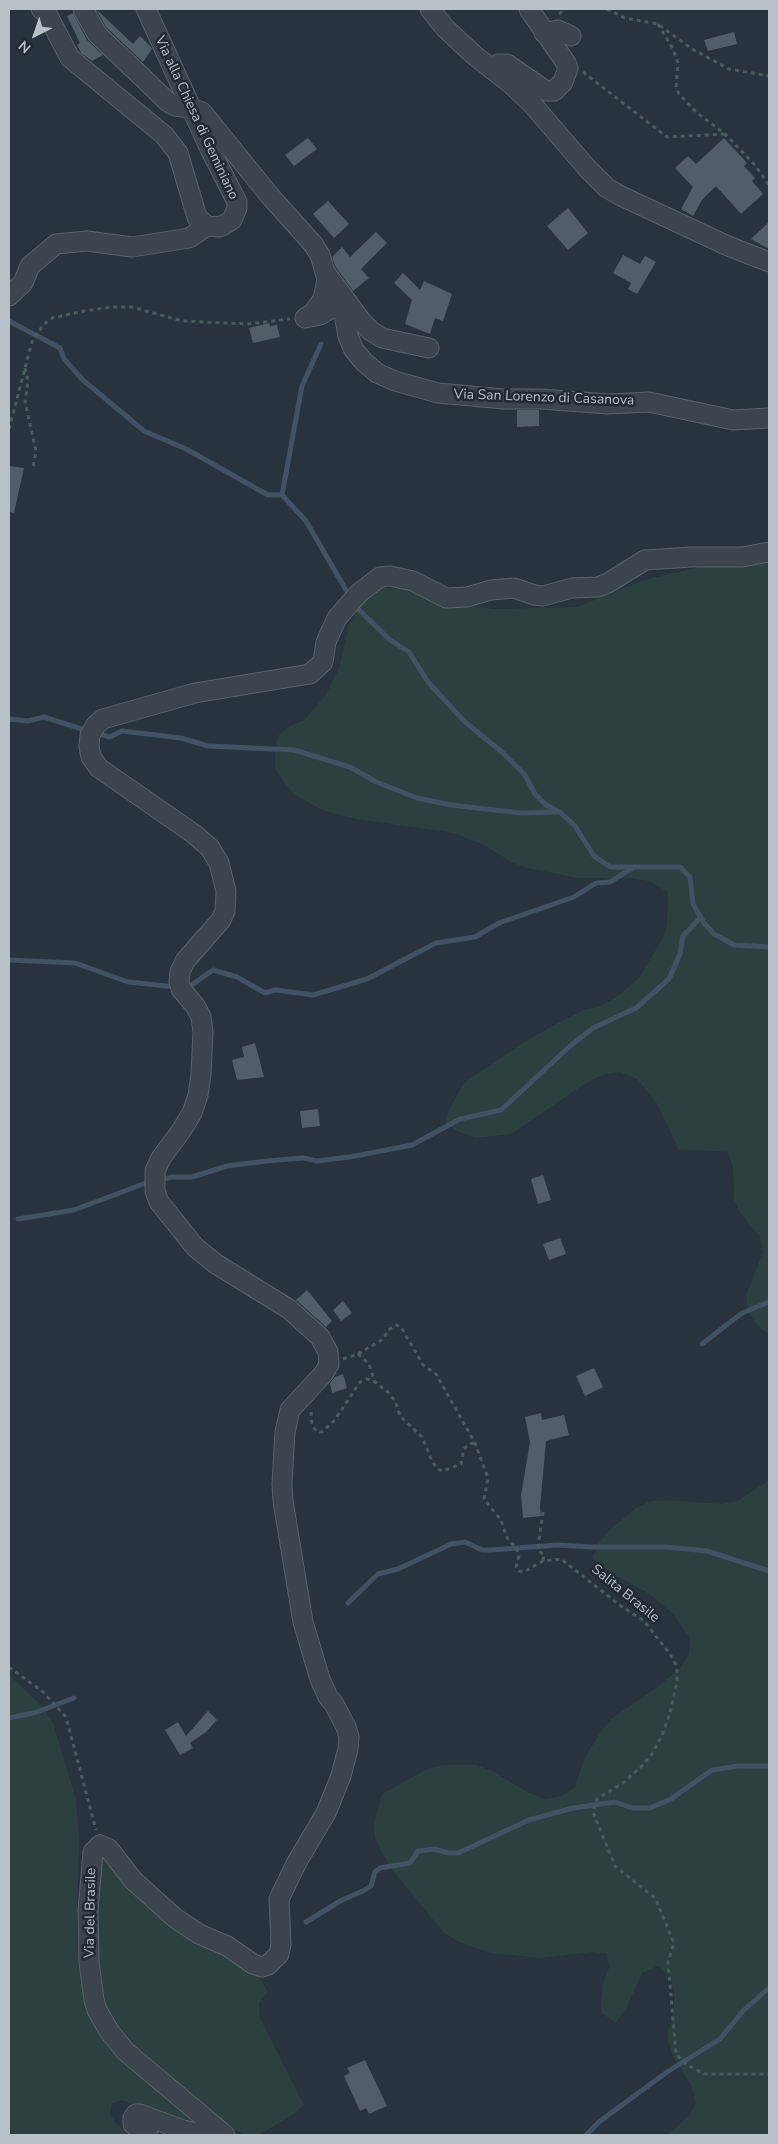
<!DOCTYPE html>
<html>
<head>
<meta charset="utf-8">
<style>
  body { margin:0 }
  #map { position:relative; width:778px; height:2144px; overflow:hidden; background:#28333d; font-family:"Nunito Sans",sans-serif }
  canvas { display:block }
  .frame { position:absolute; inset:0; border:10px solid #b8c0c8; pointer-events:none }
  .north { position:absolute; left:10px; top:10px; width:50px; height:50px; -webkit-text-stroke:4px #212a32; paint-order:stroke; rotate:221deg; font-size:14px; font-weight:700; line-height:20px; text-align:center; color:#b8c0c8 }
  .north::after { content:''; display:block; margin:auto; width:18px; height:22px; background:#b8c0c8; clip-path:polygon(50% 0,100% 100%,50% 72%,0 100%) }
</style>
</head>
<body>
<div id="map">
<canvas width="778" height="2144"></canvas>
<div class="frame"></div>
<div class="north">N</div>
</div>
<script>
const ctx = document.querySelector('canvas').getContext('2d');
ctx.lineJoin = 'round';
function fillPath(path, color) { ctx.fillStyle = color; ctx.fill(path, 'evenodd'); }
const poly = rows => new Path2D(rows.map(r => 'M' + r).join(''));
function trace(path, color, width, dash) { ctx.strokeStyle = color; ctx.lineWidth = width; ctx.lineCap = dash ? 'butt' : 'round'; ctx.setLineDash(dash || []); ctx.stroke(path); }
function write(font, color, halo, rows, align = 'center') {
  ctx.font = font + ' "Nunito Sans",sans-serif'; ctx.lineWidth = 5; ctx.setLineDash([]); ctx.textBaseline = 'middle'; ctx.strokeStyle = halo; ctx.fillStyle = color; for (const [text, x, y, turn = 0] of rows) {
    ctx.save(); ctx.translate(x, y); ctx.rotate((+turn || 0) * Math.PI / 180); ctx.textAlign = isNaN(turn) ? turn : align; if (halo) ctx.strokeText(text, 0, 0); ctx.fillText(text, 0, 0); ctx.restore();
  }
}
fillPath(poly([
  [769,561,769,1335,756,1324,748,1311,746,1295,763,1252,760,1237,740,1213,734,1199,733,1167,728,1152,678,1149,658,1105,637,1079,620,1072,603,1075,586,1083,511,1134,476,1138,459,1132,445,1123,449,1109,465,1082,521,1044,552,1026,583,1010,598,1007,615,998,639,978,663,938,667,924,668,892,649,881,630,878,578,878,528,868,513,863,484,845,454,833,356,819,322,810,294,794,283,781,275,768,275,752,278,736,290,726,304,720,326,695,339,668,349,625,365,598,377,587,410,590,460,605,494,609,577,607,644,580,700,567],
  [769,1480,769,2135,668,2135,690,2115,696,2102,691,2085,672,2054,667,2037,674,2008,674,1991,670,1976,658,1966,642,1973,627,2007,616,2022,602,2014,601,2000,603,1983,609,1968,607,1954,592,1952,541,1958,491,1953,459,1942,444,1933,389,1866,375,1838,374,1824,382,1794,427,1769,442,1765,477,1765,494,1772,527,1792,545,1799,562,1796,575,1787,585,1757,602,1730,612,1718,655,1689,680,1668,689,1654,690,1638,672,1613,648,1593,604,1569,593,1558,599,1542,611,1529,636,1508,651,1501,668,1500,722,1504,738,1501],
  [9,1675,41,1705,53,1723,76,1799,79,1838,77,1934,79,1965,91,2017,189,2113,193,2123,181,2121,122,2100,112,2104,110,2114,116,2124,132,2135,9,2135],
  [103,1854,258,1975,268,1992,259,2003,259,2016,304,2105,294,2114,259,2135,244,2135,203,2108,123,2038,109,2017,99,1992,95,1959,97,1862]
]), '#2b403f');
trace(poly([
  [9,321,60,348,64,359,83,380,144,431,186,449,268,495,282,495,306,521,350,597],
  [282,495,302,386,321,344],
  [354,605,390,640,409,652,428,682,464,721,503,753,525,775,535,794,546,805,560,812,575,826,594,856,610,867,680,867,690,877,693,904,704,923,714,934,734,945,769,947],
  [9,719,28,721,44,717,88,731],
  [96,733,110,737,122,731,181,738,208,746,294,750,350,767,376,782,417,798,451,805,521,813,558,812],
  [9,960,75,963,128,982,177,987],
  [185,987,189,987,213,970,237,977,265,993,275,990,313,995,367,979,436,943,475,937,499,923,574,897,596,883,610,882,634,867],
  [18,1219,74,1210,146,1183,173,1177,192,1177,227,1166,266,1161,304,1158,317,1161,350,1157,412,1145,460,1119,501,1110,569,1047,593,1028,636,1008,669,979,680,954,683,936,700,918],
  [702,1344,742,1313,769,1302],
  [348,1603,378,1574,398,1569,451,1544,465,1542,482,1550,491,1550,557,1545,592,1547,666,1547,707,1551,769,1571],
  [9,1718,34,1713,74,1698],
  [306,1922,342,1900,363,1891,371,1886,375,1872,380,1868,410,1863,418,1851,434,1849,448,1853,458,1853,529,1820,573,1808,615,1802,632,1808,650,1808,671,1799,712,1770,738,1766,769,1766],
  [586,2135,599,2122,667,2072,720,2039,743,2011,769,1988]
]), '#405264', 5);
fillPath(poly([
  [96,9,133,44,140,36,151,47,152,49,143,62,106,27],
  [73,13,87,40,103,55,92,61,81,53,77,45,80,43,67,16],
  [734,32,737,44,708,51,704,40],
  [308,138,317,149,294,166,285,155],
  [724,138,747,163,744,166,755,178,752,181,763,194,741,214,716,186,702,200,693,216,681,209,693,187,675,168,688,156,696,164],
  [328,201,349,224,334,238,313,214],
  [568,208,588,233,568,250,547,226],
  [769,222,769,249,751,239],
  [376,232,387,243,361,269,369,278,353,291,335,266,332,257,342,247,350,257],
  [623,255,640,264,645,256,656,262,637,294,628,289,631,283,613,273],
  [403,273,420,290,424,281,452,294,443,321,435,318,430,334,405,324,412,300,394,283],
  [269,323,270,326,277,325,280,337,253,343,249,328],
  [517,410,539,410,539,426,517,427],
  [9,466,24,468,14,513,9,512],
  [255,1043,264,1077,237,1080,232,1060,244,1057,242,1047],
  [318,1109,320,1126,302,1128,300,1111],
  [543,1175,551,1200,538,1204,531,1179],
  [560,1238,566,1254,549,1260,543,1244],
  [307,1290,332,1321,326,1327,296,1300],
  [343,1301,352,1313,341,1321,333,1310],
  [594,1368,603,1387,585,1396,576,1376],
  [343,1374,347,1388,332,1393,330,1383,335,1377],
  [541,1413,542,1420,564,1415,569,1435,546,1441,540,1507,541,1516,523,1518,521,1495,530,1442,525,1417],
  [208,1711,217,1720,206,1732,190,1743,193,1748,180,1755,165,1730,178,1722,186,1736],
  [365,2060,387,2106,369,2114,366,2108,360,2111,344,2076,350,2073,347,2068]
]), '#525e67');
const minor = poly([
  [41,9,47,14,70,58,164,135,178,153,197,217,207,226,220,227,232,220,237,208,237,202,210,149,146,9],
  [83,9,97,34,168,102,175,106,191,108,202,112,270,196,313,244,320,255,327,279,323,299,313,313,306,317],
  [430,9,445,28,474,55,511,84,532,104,587,168,607,188,621,196,728,246,769,262],
  [544,33,558,30,571,36],
  [491,69,498,64,507,64,546,91,554,91,563,82,568,68,566,63,529,9],
  [326,273,362,322,371,331,382,338,429,348],
  [9,296,23,283,30,266,56,244,87,241,132,247,189,238,207,226],
  [305,318,320,315,335,306,339,307,343,309,348,336,354,350,364,362,377,373,395,381,438,393,504,399,541,399,608,404,649,402,733,420,769,418],
  [148,2135,133,2124,133,2118,136,2114,140,2114,183,2130,205,2135],
  [225,2135,125,2051,109,2031,97,2010,94,2000,89,1962,88,1911,93,1852,100,1845,109,1849,133,1880,175,1918,199,1934,227,1946,253,1964,262,1967,268,1965,279,1954,281,1944,279,1899,297,1862,326,1813,341,1776,348,1749,349,1737,346,1727,334,1704,328,1697,320,1679,303,1622,283,1501,282,1484,285,1432,290,1410,324,1373,329,1364,328,1352,320,1337,289,1309,216,1264,195,1247,159,1202,155,1191,155,1171,161,1158,181,1131,192,1113,198,1095,201,1074,203,1032,201,1017,196,1007,181,989,179,981,180,972,185,961,221,920,225,911,226,891,219,863,210,848,194,834,99,768,91,757,89,746,90,735,96,725,103,719,195,693,310,674,323,662,326,642,337,618,359,593,380,577,390,576,413,581,446,598,467,597,491,590,514,588,534,595,543,596,572,588,598,587,608,583,645,560,691,557,742,557,769,552]
]);
trace(minor, '#5a636b', 21);
trace(poly([
  [607,9,625,18,658,24,692,49,729,69,769,76],
  [559,14,565,9],
  [658,24,673,49,678,63,676,87,679,94,697,113,724,133,755,165,769,185],
  [583,72,667,137,724,134],
  [25,368,28,381,25,402,36,451,33,467],
  [9,429,32,342,43,325,52,318,84,311,112,307,132,307,182,321,248,324,290,319],
  [358,1354,369,1364,375,1382,388,1392,395,1401,400,1416,422,1437,433,1463,438,1469,443,1471,461,1464,464,1449,469,1444,475,1443],
  [343,1359,358,1354,380,1341,384,1338,388,1330,396,1325,401,1327,423,1365,436,1374,475,1443,488,1478,484,1499,501,1520,508,1540,516,1547,519,1556,516,1567,519,1571,524,1572,543,1561,561,1559,621,1606,644,1621,670,1654,677,1667,677,1682,670,1713,662,1735,652,1754,641,1767,623,1783,597,1799,593,1812,615,1866,655,1898,674,1943,668,1962,676,2054,687,2065,705,2074,769,2074],
  [311,1412,312,1425,317,1432,322,1432,334,1421,360,1382,367,1379,375,1382],
  [543,1512,538,1546,539,1551,544,1555,543,1561],
  [9,1667,43,1692,66,1717,96,1830]
]), '#4a5c5d', 3, [4, 4]);
trace(minor, '#3c454d', 19);
write('14px', '#b8c0c8', '#212a32', [
  ["Via alla Chiesa di Geminiano",196,118,65],
  ["Via San Lorenzo di Casanova",544,398,2],
  ["Salita Brasile",625,1594,39],
  ["Via del Brasile",91,1913,-89]
]);
</script>
</body>
</html>
